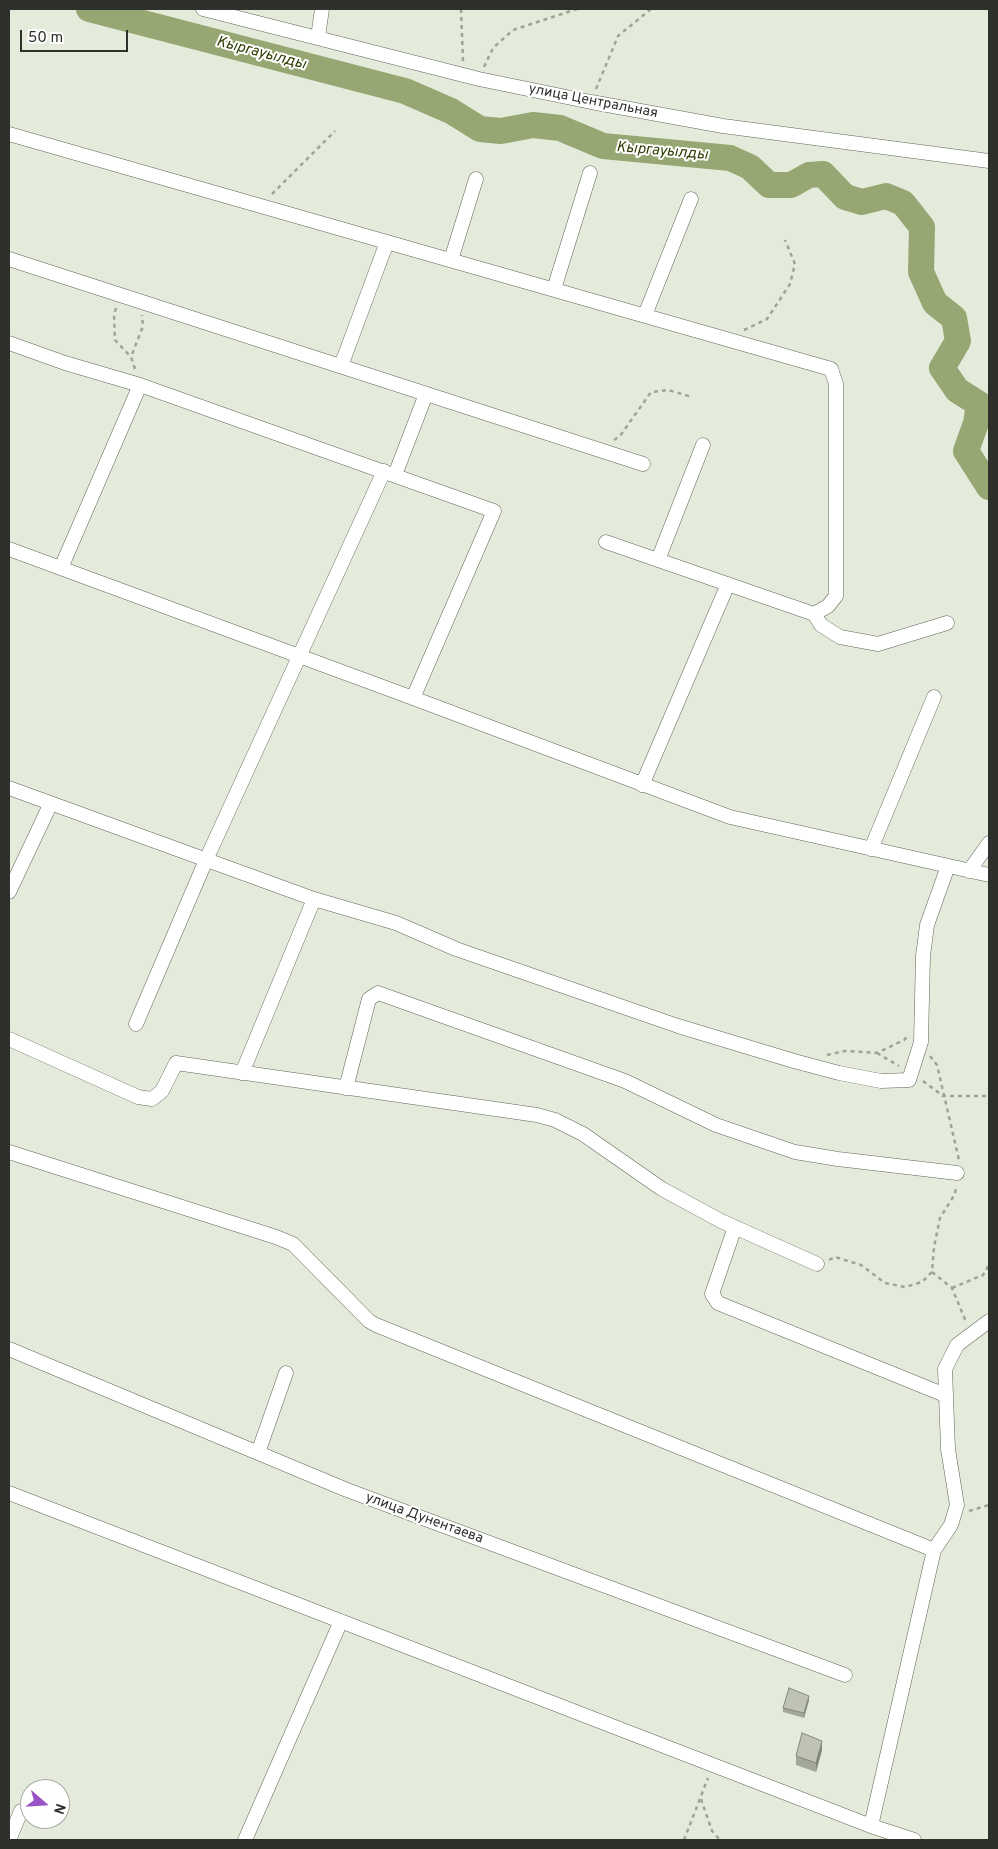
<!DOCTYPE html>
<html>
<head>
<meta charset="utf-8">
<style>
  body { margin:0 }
  #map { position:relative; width:998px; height:1849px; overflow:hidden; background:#e5ebdb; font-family:Overpass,sans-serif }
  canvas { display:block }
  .frame { position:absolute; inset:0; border:10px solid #2e302b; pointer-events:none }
  .north { position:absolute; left:20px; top:1779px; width:50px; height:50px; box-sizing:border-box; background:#fff; border:1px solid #abacaa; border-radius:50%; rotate:109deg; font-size:14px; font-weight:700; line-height:20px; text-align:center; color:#2e302b }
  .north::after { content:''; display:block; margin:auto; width:18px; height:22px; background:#9a52c5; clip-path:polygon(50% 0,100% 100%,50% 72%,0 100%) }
  .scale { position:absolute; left:20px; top:30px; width:108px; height:22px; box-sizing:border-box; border:2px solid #2e302b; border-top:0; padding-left:6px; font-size:15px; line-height:18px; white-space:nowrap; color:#2e302b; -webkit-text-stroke:4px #fff; paint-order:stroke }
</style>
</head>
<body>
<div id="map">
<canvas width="998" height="1849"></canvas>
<div class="frame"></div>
<div class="north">N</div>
<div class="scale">50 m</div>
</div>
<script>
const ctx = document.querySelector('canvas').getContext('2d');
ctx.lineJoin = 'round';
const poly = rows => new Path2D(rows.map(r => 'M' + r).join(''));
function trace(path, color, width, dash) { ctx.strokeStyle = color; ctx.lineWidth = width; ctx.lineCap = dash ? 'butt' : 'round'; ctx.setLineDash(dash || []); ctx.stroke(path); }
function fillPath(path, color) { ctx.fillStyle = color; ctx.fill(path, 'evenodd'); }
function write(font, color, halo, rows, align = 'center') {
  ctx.font = font + ' Overpass,sans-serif'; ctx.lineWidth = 4; ctx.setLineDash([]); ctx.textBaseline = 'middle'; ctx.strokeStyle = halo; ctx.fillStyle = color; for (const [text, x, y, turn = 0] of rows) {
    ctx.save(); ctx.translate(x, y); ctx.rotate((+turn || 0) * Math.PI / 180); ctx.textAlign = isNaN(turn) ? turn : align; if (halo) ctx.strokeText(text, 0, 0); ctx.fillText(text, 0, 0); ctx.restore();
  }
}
trace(poly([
  [89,9,405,91,451,111,480,129,501,131,533,125,560,128,603,146,730,158,750,167,769,185,791,185,809,175,823,174,845,197,862,202,886,196,903,203,922,227,921,272,935,303,954,318,958,341,942,368,957,390,979,404,976,423,966,451,989,487]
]), '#97a773', 26);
const minor = poly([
  [203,9,479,79,591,102,723,126,989,161],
  [318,37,322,9],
  [9,134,831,369,836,384,836,596,828,606,814,614],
  [9,259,643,464],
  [451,260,476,179],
  [554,289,590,173],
  [645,315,691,199],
  [9,343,65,363,140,385,494,511,413,698],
  [341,366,387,242],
  [395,475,426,394],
  [606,542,814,614,821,625,840,637,878,644,947,623],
  [9,549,413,698,730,817,989,875],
  [658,560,703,445],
  [61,568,140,385],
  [642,785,728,584],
  [9,788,314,899,396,923,456,949,678,1026,794,1061,839,1073,881,1081,909,1080,921,1042,923,956,927,925,948,866],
  [871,849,934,697],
  [969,871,989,843],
  [9,892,51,803],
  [136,1024,206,860,384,471],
  [9,1039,138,1097,152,1099,162,1091,176,1063,537,1115,555,1120,583,1134,662,1189,721,1221,817,1264],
  [242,1073,314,899],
  [346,1088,369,999,378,993,625,1081,716,1125,795,1152,838,1159,957,1173],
  [9,1152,276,1237,293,1244,369,1321,376,1325,934,1550],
  [735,1227,712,1294,718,1303,945,1395],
  [9,1349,347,1490,845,1675],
  [258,1453,286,1373],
  [9,1493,871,1826,914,1840],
  [871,1826,934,1550,951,1525,957,1505,948,1449,945,1369,957,1345,989,1321],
  [9,1840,21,1811],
  [245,1840,341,1621]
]);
trace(minor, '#606558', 15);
trace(poly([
  [461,9,463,61],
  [484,67,493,48,513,30,577,9],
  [596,89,618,36,651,9],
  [272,194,335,131],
  [116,308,114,315,115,340,130,356],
  [744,330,767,319,790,284,795,264,785,240],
  [135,369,131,357,143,326,142,315],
  [614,440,620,436,651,392,668,390,692,397],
  [877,1053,899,1066],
  [827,1055,845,1051,877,1053,904,1040,907,1037],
  [930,1056,937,1065,959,1160],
  [923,1081,943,1096,989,1096],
  [829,1260,835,1257,861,1265,885,1283,905,1287,922,1282,932,1272,934,1247,940,1218,955,1194,956,1186],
  [932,1272,952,1288,966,1322],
  [952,1288,983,1275,989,1265],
  [969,1511,989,1505],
  [701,1799,712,1831,720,1840],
  [684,1840,708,1778]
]), '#9fa498', 2.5, [4, 4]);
trace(minor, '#fff', 14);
fillPath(poly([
  [809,1700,804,1718,783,1712,783,1708],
  [822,1750,816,1772,796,1765,796,1756]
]), '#a3a89b');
fillPath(poly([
  [809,1696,809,1700,804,1718,804,1713],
  [822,1741,822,1750,816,1772,816,1763]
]), '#85887e');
const building = poly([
  [789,1688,809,1696,804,1713,783,1708,789,1688],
  [802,1733,822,1741,816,1763,796,1756,802,1733]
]);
fillPath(building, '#bec3b4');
trace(building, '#85887e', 1);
write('14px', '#2e302b', '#fff', [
  ["улица Центральная",593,102,11],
  ["улица Дунентаева",424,1519,20]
]);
write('italic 15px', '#2e3c00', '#fff', [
  ["Кыргауылды",261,54,15],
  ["Кыргауылды",662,152,5]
]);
</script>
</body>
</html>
